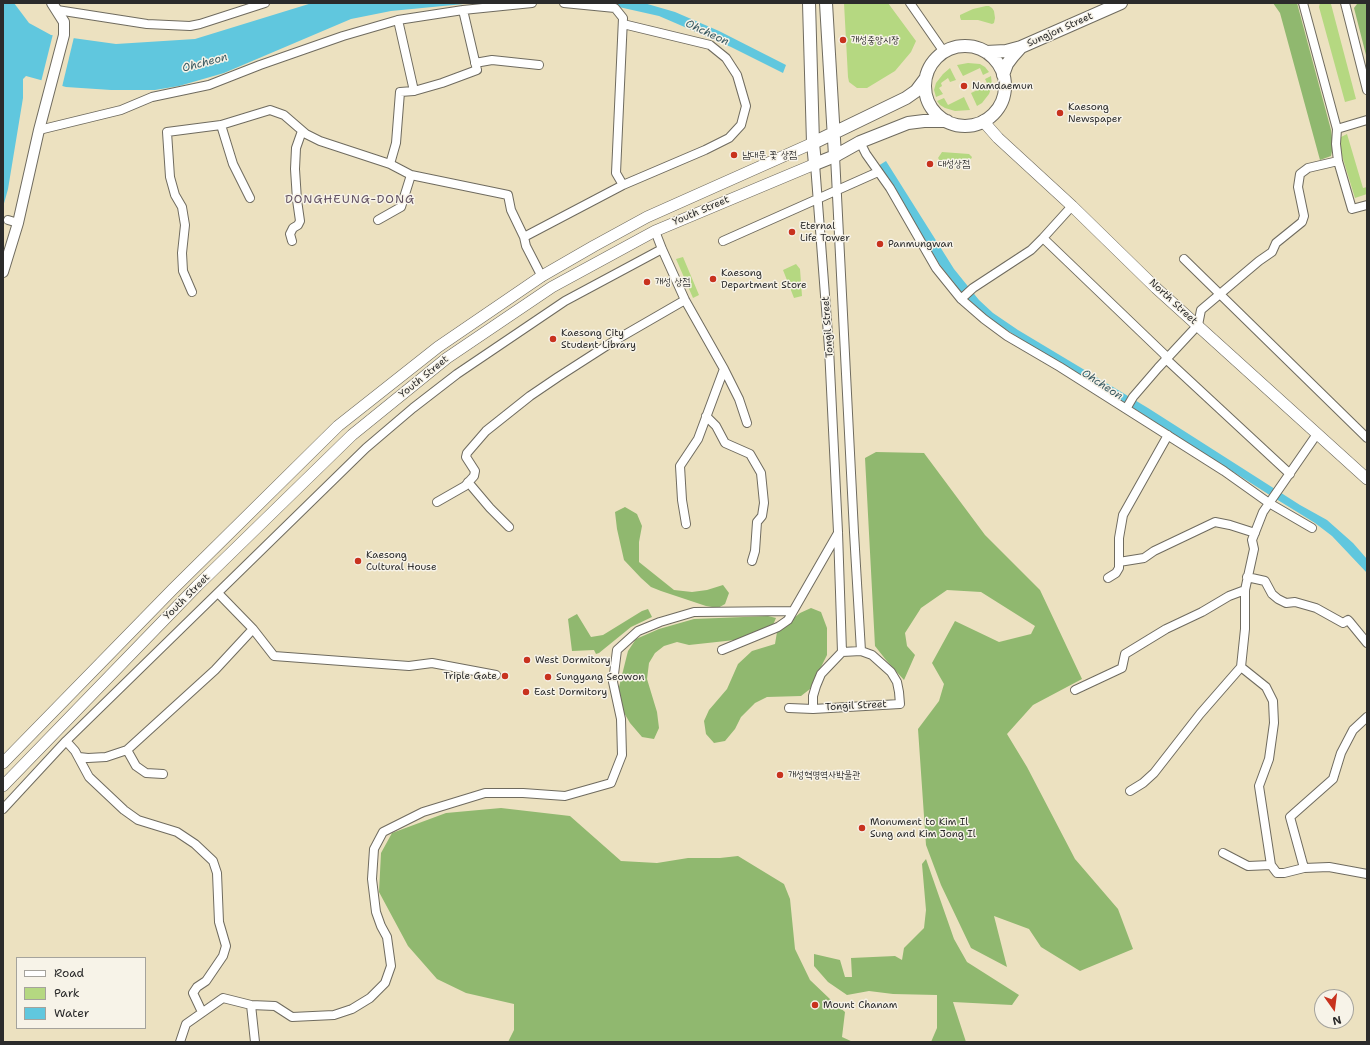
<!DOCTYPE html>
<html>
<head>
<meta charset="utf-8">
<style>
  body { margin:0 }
  #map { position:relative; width:1370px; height:1045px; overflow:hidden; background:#ece1c0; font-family:"Shantell Sans",sans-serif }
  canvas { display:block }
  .frame { position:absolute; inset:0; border:4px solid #2b2b2b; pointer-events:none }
  .legend { position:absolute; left:16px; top:957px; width:130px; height:72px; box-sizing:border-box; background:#f7f3e8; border:1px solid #a5a39c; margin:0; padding:5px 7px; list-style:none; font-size:12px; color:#2b2b2b }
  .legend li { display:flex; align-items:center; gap:8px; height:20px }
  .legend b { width:20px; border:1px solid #a5a39c }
  .north { position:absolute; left:1314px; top:989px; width:40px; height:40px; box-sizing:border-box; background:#f7f3e8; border:1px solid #a5a39c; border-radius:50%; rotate:166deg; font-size:11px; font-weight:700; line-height:16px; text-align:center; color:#2b2b2b }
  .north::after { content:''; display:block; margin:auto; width:14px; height:18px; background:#c8321e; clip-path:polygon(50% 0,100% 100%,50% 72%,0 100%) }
</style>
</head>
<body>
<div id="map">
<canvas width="1370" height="1045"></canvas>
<div class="frame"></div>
<ul class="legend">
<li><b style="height:5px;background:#fff"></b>Road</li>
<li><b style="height:11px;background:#b5d881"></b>Park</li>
<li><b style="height:11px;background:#60c7de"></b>Water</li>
</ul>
<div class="north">N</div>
</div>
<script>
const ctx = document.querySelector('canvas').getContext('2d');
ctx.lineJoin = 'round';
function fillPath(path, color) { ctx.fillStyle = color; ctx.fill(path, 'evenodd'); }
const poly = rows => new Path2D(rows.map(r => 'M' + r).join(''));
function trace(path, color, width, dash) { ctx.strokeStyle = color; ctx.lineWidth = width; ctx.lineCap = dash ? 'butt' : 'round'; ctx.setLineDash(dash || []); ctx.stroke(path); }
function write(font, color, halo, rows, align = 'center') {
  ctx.font = font + ' "Shantell Sans","Poor Story",sans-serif'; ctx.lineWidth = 3; ctx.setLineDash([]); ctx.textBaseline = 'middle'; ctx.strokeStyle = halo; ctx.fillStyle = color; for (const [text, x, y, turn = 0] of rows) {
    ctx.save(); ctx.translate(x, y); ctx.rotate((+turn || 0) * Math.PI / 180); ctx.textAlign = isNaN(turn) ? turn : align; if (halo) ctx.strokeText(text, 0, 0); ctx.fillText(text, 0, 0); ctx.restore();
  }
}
fillPath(poly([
  [844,3,888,3,916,41,911,52,895,71,867,88,857,88,849,82,848,77],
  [1320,3,1330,3,1331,4,1356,99,1345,102,1319,7],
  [986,6,989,6,992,8,994,11,995,18,994,23,992,24,978,20,961,20,960,17,960,15,973,9],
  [968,63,980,64,985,67,989,72,983,75,980,68,963,76,957,65],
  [950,68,956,80,950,82,948,78,941,83,942,86,939,88,943,94,936,97,934,90,936,83,943,74],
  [991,76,992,86,989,94,982,103,977,106,971,93,988,85,985,79],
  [964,97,970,110,955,111,945,108,940,105,937,101,944,98,948,105],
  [1347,134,1363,188,1367,187,1367,194,1355,198,1339,146,1341,137],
  [942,152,969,154,972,157,971,159,948,169,944,166,938,158],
  [683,257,699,295,693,298,676,259],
  [796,264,800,269,802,296,794,298,783,270]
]), '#b5d881');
fillPath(poly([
  [1273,3,1297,3,1331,130,1333,146,1331,156,1320,160,1280,13],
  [1360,3,1367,3,1367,59,1354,8,1357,4],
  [876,452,924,453,985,535,1040,590,1082,679,1033,705,1007,734,1027,767,1075,859,1118,909,1133,949,1080,971,1041,947,1029,929,994,916,1007,967,971,948,941,885,926,845,918,729,939,701,944,684,932,663,955,621,999,642,1031,634,1035,626,981,592,947,590,921,608,905,633,907,646,915,655,904,680,886,660,875,646,865,458],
  [625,507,637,514,642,526,639,542,639,562,674,590,692,592,707,590,723,585,729,593,725,604,718,608,706,606,661,591,651,587,641,578,624,560,617,529,615,512],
  [811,608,821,612,827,628,827,655,810,689,801,696,767,697,755,703,741,717,735,729,725,741,714,743,706,734,704,721,709,710,727,689,738,664,752,651,775,644,777,632,800,613],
  [648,609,652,617,631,627,599,653,596,654,594,650,572,651,568,619,577,614,591,637,603,635,642,611],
  [768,616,776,618,773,625,759,633,735,640,689,645,677,642,664,646,655,653,649,663,647,679,657,712,659,728,654,739,642,737,630,723,623,711,618,691,628,651,636,639,659,629,694,619],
  [501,808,570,816,621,861,657,863,688,858,720,858,738,856,784,884,790,899,795,949,810,980,831,1000,845,1012,842,1037,853,1042,508,1042,514,1030,514,1004,466,993,437,979,408,946,379,892,381,853,392,833,446,813],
  [926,859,954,939,967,962,1019,995,1012,1005,953,1002,966,1042,931,1042,937,1028,937,995,893,994,869,991,847,995,828,982,814,966,814,954,840,960,845,977,852,977,851,958,895,956,902,960,904,948,924,928,926,910,922,864]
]), '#90b86f');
fillPath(poly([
  [3,3,14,3,29,23,51,35,116,44,195,39,312,3,474,3,391,11,351,19,224,73,179,86,155,90,111,90,66,87,26,76,23,79,23,98,8,189,3,207],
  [594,3,644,3,675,12,719,31,786,65,783,73,731,47,659,16,610,5],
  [886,161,954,269,979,300,993,313,1018,330,1148,408,1300,505,1327,520,1353,543,1367,559,1367,573,1332,536,1315,523,1268,494,1102,388,1024,341,988,318,962,293,940,265,878,166]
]), '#60c7de');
fillPath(poly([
  [53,34,74,37,62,87,41,82]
]), '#ece1c0');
const minor = poly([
  [564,3,615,8,623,18,616,173,623,185],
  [910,3,944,52],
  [1303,3,1337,129,1336,144,1338,161,1352,209,1367,205],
  [1345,3,1367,90],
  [57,10,147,24,190,26,200,24,265,3],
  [398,20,414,91],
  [475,63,492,60,539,65],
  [221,125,233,164,250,198],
  [1337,129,1367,120],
  [39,130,121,110,152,97,209,85,260,65,343,36,398,20,463,10,532,3],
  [860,142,866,154,890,188,936,268,961,299,984,319,1007,336,1060,367,1224,471,1269,503,1312,528],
  [835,156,854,532,861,651],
  [390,164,396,143,400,92,414,91,442,83,477,70,463,10],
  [815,164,829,348,838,532,842,652],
  [8,220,18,223],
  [378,220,401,207,411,175],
  [655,231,662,249,685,300,724,369,698,439,680,466,682,500,686,524],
  [1043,238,1165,355,1166,359,1290,474],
  [292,241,290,234,293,228,298,225,300,221,297,200,295,169,296,148,302,131],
  [723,241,878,172],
  [1184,259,1367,438],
  [542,277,526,246,524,237,623,185,705,150,729,138,741,125,746,106,737,75,726,58,710,45,623,24],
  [192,292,183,271,182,253,185,225,182,207,175,195,170,177,167,132,221,125,270,110,284,115,306,134,320,141,390,164,411,175,508,195,511,210,524,237],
  [961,299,973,288,1031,250,1043,238,1072,206],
  [724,369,739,399,747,423],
  [1126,409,1133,397,1158,368,1198,325,1201,310,1259,261,1272,252,1276,243,1302,222,1304,216,1298,187,1300,174,1308,168,1338,161],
  [706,416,716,426,725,443,750,454,761,473,764,503,762,516,757,522,755,551,752,561],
  [468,482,490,508,509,527],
  [437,502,465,486,474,476,475,471,466,457,467,453,486,431,530,396,558,377,614,341,685,300],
  [1119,562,1144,558,1154,551,1215,522,1230,525,1255,533],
  [1247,577,1265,581,1272,594,1278,599,1286,603,1295,602,1316,608,1343,623,1348,620,1349,621,1367,643],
  [1108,578,1116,573,1119,568,1119,538,1123,515,1168,435],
  [218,593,253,629,274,656,409,666,432,663,496,675],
  [722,650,778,627,788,620,838,533],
  [1075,690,1122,668,1125,654,1166,629,1202,612,1229,596,1245,590],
  [789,708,813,709,900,704,899,692,897,682,891,672,872,655,861,651,842,652,821,674,816,686,813,696,813,709],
  [127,750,136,766,146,773,163,774],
  [79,757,88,758,106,757,127,750,215,670,253,629],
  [1130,791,1143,783,1154,773,1200,714,1241,667],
  [3,809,66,741],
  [1223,853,1248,866,1271,865,1277,873,1284,873,1304,868,1329,867,1367,874],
  [1271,865,1259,786,1269,759,1274,723,1273,701,1266,687,1241,667,1245,629,1245,590,1254,549,1252,540,1263,512,1317,434],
  [1304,868,1290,817,1333,779,1341,753,1353,730,1367,717],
  [251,1005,255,1042],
  [202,1012,193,993,197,987,206,981,223,956,226,946,219,922,217,873,213,861,195,844,177,832,138,820,124,810,89,777,75,751,66,741,366,448,413,408,457,374,565,301,662,249],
  [180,1042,186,1024,223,998,251,1005,275,1006,292,1017,334,1015,352,1009,370,998,385,983,391,966,387,937,381,926,376,912,372,879,374,849,383,832,423,812,485,793,523,793,565,796,611,783,622,755,621,719,613,682,617,650,638,631,660,622,694,612,793,611]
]);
const tertiary = poly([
  [3,272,18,223,39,130,64,35,64,22,52,3]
]);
const secondary = poly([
  [983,121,998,138,1072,206,1156,288,1367,479],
  [3,763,173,589,338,426,438,347,542,276,594,246,647,217,813,143],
  [3,786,197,586,352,435,447,358,552,287,655,231,815,164]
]);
const primary = poly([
  [809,3,813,143,815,164,835,156,860,142,908,123,924,121,947,121],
  [826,3,835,156],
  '925 86a40 40 0 1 1 80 0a40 40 0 1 1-80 0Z',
  [1021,47,1121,3],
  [986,52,1006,51,1021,47,1013,56,1007,64,1003,75],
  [813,143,906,98,916,91,925,79]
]);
trace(minor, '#6f6b5f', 10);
trace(tertiary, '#6f6b5f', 12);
trace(secondary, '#6f6b5f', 12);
trace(primary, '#6f6b5f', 14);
trace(minor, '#fff', 8);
trace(tertiary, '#fff', 10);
trace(secondary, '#fff', 11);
trace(primary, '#fff', 12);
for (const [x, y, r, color] of [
  [843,40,4,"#c8321e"],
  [964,86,4,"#c8321e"],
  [1060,113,4,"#c8321e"],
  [734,155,4,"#c8321e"],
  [930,164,4,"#c8321e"],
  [792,232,4,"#c8321e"],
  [880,244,4,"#c8321e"],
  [713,279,4,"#c8321e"],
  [647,282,4,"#c8321e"],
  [553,339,4,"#c8321e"],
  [358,561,4,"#c8321e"],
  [527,660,4,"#c8321e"],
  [505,676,4,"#c8321e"],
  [548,677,4,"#c8321e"],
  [526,692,4,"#c8321e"],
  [780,775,4,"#c8321e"],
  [862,828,4,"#c8321e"],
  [815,1005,4,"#c8321e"]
]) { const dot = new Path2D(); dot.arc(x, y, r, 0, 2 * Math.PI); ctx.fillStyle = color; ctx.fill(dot); trace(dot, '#f7f3e8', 1.5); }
write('10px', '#2b2b2b', '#f7f3e8', [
  ["Sungjon Street",1060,30,-24],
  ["Youth Street",701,211,-23],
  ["North Street",1173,302,43],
  ["Tongil Street",828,327,-94],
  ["Youth Street",424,377,-39],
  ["Youth Street",187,597,-45],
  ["Tongil Street",856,706,-3]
]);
write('10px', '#2b2b2b', '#f7f3e8', [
  ["개성중앙시장",851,40],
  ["Namdaemun",972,86],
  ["Kaesong",1068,107],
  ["Newspaper",1068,119],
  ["남대문 꽃 상점",742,155],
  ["대성상점",938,164],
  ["Eternal",800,226],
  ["Life Tower",800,238],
  ["Panmungwan",888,244],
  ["Kaesong",721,273],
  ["Department Store",721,285],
  ["개성 상점",655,282],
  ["Kaesong City",561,333],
  ["Student Library",561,345],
  ["Kaesong",366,555],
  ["Cultural House",366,567],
  ["West Dormitory",535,660],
  ["Triple Gate",497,676,"right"],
  ["Sungyang Seowon",556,677],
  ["East Dormitory",534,692],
  ["개성혁명역사박물관",788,775],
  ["Monument to Kim Il",870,822],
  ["Sung and Kim Jong Il",870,834],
  ["Mount Chanam",823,1005]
], 'left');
write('italic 11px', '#3b5a61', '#f7f3e8', [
  ["Ohcheon",707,33,25],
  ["Ohcheon",205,63,-15],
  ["Ohcheon",1102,385,33]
]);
ctx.letterSpacing = '1px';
write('12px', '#625162', '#f7f3e8', [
  ["DONGHEUNG-DONG",350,200]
]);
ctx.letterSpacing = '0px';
</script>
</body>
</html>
